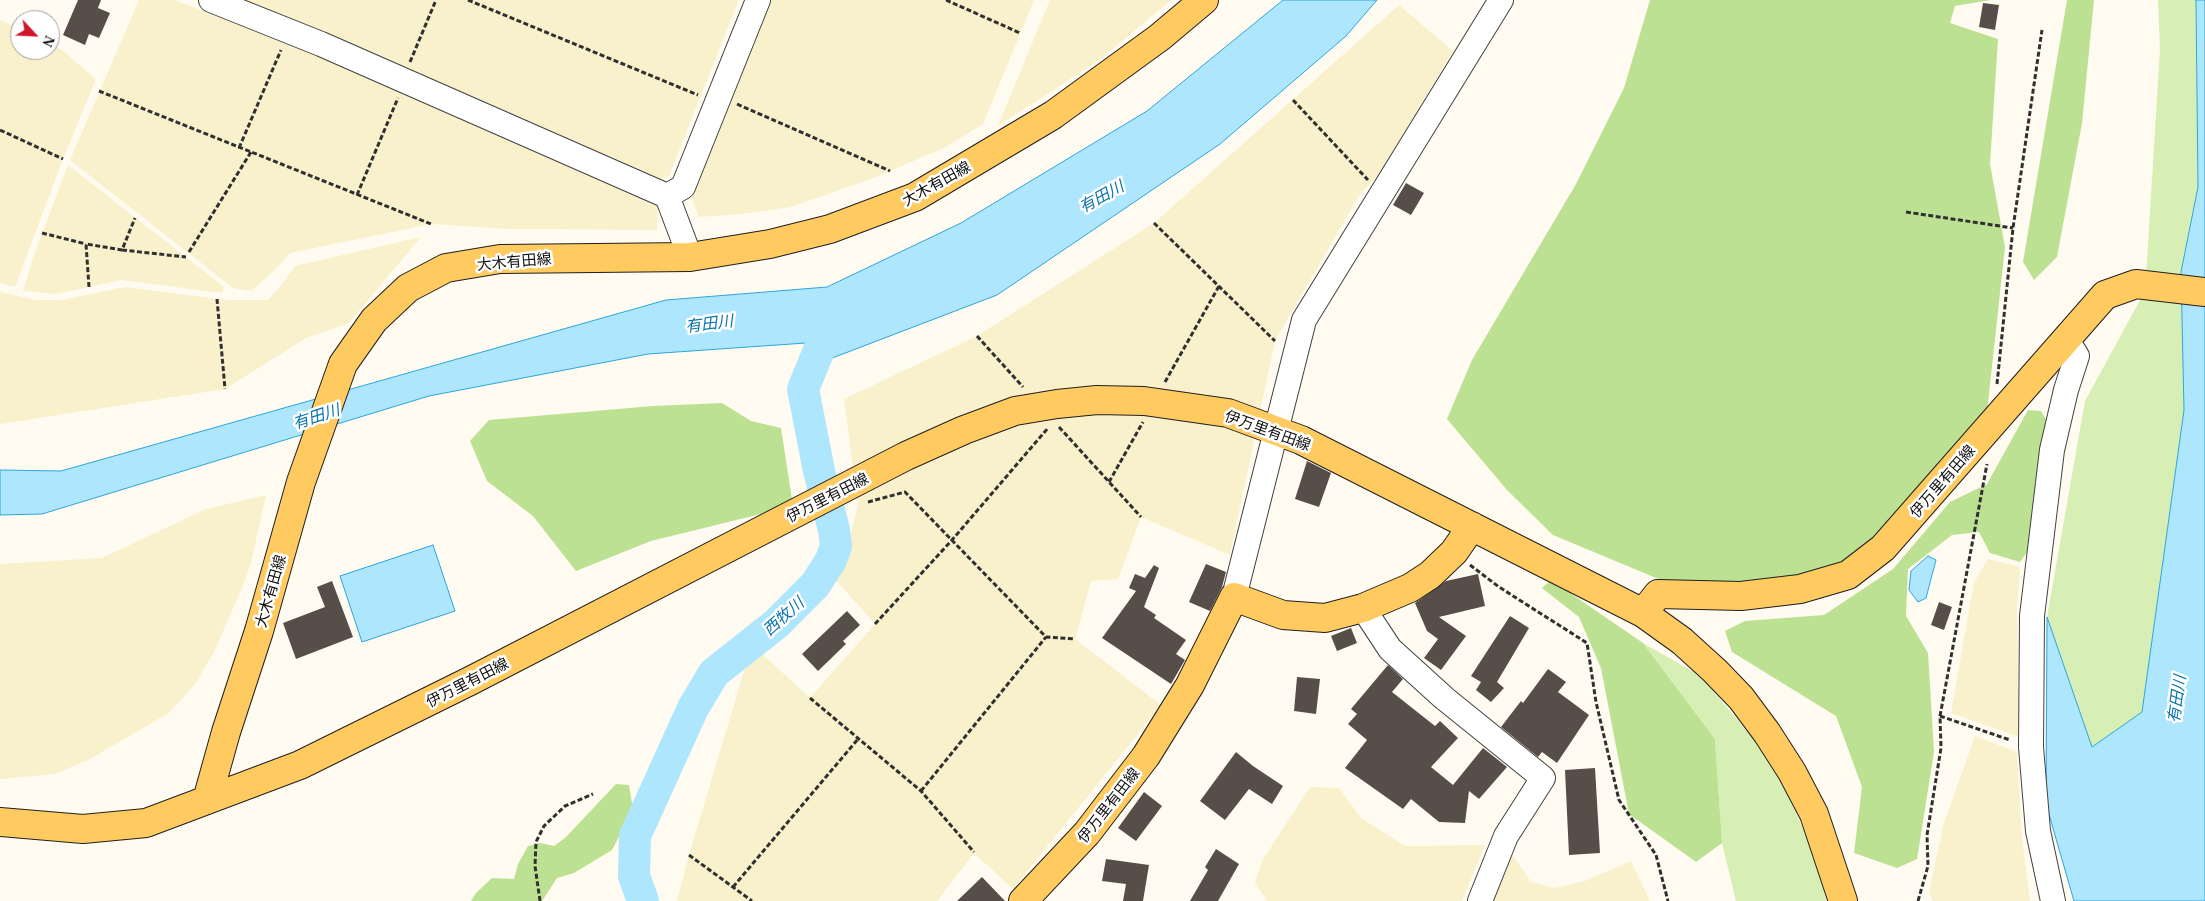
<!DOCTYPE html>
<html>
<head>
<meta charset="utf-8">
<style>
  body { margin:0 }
  #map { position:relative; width:2205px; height:901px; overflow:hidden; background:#fffbf0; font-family:Georgia,serif }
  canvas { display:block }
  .north { position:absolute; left:10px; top:10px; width:50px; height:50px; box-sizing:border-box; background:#fff; border:1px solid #9f9f9f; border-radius:50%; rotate:115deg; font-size:14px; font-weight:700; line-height:20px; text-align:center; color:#0e0e0e }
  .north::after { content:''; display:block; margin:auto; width:18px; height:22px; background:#cf162e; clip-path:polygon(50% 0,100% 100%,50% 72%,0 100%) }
</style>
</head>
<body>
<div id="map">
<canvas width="2205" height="901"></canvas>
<div class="north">N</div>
</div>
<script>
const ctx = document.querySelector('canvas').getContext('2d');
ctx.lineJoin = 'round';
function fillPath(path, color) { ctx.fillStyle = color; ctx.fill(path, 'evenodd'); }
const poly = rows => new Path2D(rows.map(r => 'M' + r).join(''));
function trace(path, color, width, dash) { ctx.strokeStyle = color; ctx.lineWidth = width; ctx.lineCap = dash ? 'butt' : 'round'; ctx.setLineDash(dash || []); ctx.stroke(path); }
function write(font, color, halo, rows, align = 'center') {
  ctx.font = font + ' Georgia,"Noto Sans JP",serif'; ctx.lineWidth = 5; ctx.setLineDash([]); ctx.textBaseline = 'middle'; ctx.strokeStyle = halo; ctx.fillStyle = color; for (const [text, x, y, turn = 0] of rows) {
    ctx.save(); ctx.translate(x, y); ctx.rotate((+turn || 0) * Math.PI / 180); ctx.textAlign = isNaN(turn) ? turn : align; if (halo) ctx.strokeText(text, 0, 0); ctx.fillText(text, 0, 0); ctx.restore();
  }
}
fillPath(poly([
  [139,0,175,0,316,55,658,200,657,230,509,229,431,224,290,253,272,273,251,291,233,288,70,160],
  [236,0,739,0,669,176,657,180],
  [767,0,1034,0,983,124,944,148,871,179,791,207,741,214,699,217,690,193],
  [1050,0,1171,0,1101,59,998,126],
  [1399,5,1453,51,1379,174,1360,194,1275,341,1230,555,1141,517,1118,579,1091,581,1075,639,1161,705,1013,889,974,853,937,901,677,901,689,855,744,671,759,651,810,698,875,624,835,579,843,564,858,505,844,399,977,336,1154,223],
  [0,20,20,29,20,50,50,50,50,44,62,50,96,79,63,159,15,287,0,283],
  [68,165,224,287,222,293,121,280,56,294,23,291,33,258],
  [421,237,349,323,306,338,225,389,0,424,0,292,36,300,61,300,125,287,226,300,268,300,280,287,295,266],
  [266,495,251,563,242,588,214,652,195,684,169,713,90,759,55,774,0,779,0,564,102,558,206,509],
  [1988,559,2020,567,2017,610,2019,737,1951,713,1974,582],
  [1975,736,2017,752,2022,838,2030,901,1933,901,1929,892,1943,826],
  [1310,787,1339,788,1361,818,1405,846,1485,845,1462,901,1267,901,1255,883,1262,861],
  [1508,848,1531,882,1554,888,1585,881,1631,861,1650,901,1487,901]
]), '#f9f1cc');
fillPath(poly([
  [2158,0,2196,0,2198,187,2181,272,2184,410,2142,712,2092,748,2047,617,2085,401,2145,291,2160,50],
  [1643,643,1701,676,1774,764,1816,858,1826,901,1736,901,1722,843,1715,739]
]), '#d7efb4');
fillPath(poly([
  [1650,0,1991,0,1955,6,1950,23,1998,39,1990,164,2005,247,1987,412,1889,534,1841,565,1751,586,1661,580,1553,535,1507,490,1447,419,1472,360,1576,184,1624,88],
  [2067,0,2094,0,2082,123,2057,257,2034,280,2023,262],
  [722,403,751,421,781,428,793,506,651,541,576,571,533,516,487,481,470,441,489,420,653,406],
  [2028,410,2041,411,2050,426,2032,545,2020,562,1990,553,1979,532,1952,535,1908,569,1906,616,1928,653,1934,752,1917,859,1897,868,1854,853,1862,787,1836,716,1732,652,1725,631,1745,621,1824,615,1893,569,1950,502,1987,484],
  [1551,580,1643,643,1715,739,1722,843,1696,862,1629,814,1601,668,1579,617,1542,588],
  [616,784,629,785,633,810,612,850,574,873,557,878,542,901,471,901,476,893,492,878,514,879,518,864,528,846,540,843,554,846,565,838]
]), '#bce192');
const water = poly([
  [1283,0,1377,0,1346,36,1220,144,997,295,814,365,806,343,648,354,429,396,42,514,0,515,0,470,61,471,666,300,827,287,961,223,1147,111,1283,0],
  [2196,0,2205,0,2205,901,2074,901,2046,804,2047,617,2092,747,2142,712,2184,410,2181,272,2198,187,2196,0],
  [433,545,455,611,362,642,340,576,433,545],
  [1928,556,1936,560,1926,598,1918,602,1909,590,1911,571,1928,556]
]);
fillPath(water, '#aee6fd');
trace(water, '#2ca5dd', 1);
trace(poly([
  [643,901,634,876,635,836,693,708,714,673,776,624,815,585,831,560,836,546,834,530,819,471,803,389,831,321]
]), '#aee6fd', 32);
fillPath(poly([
  [78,0,101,0,98,8,110,13,99,38,89,34,85,45,63,35],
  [1983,3,1999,5,1995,30,1979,27],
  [1406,183,1424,193,1411,215,1393,205],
  [1307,461,1331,473,1319,507,1295,499],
  [1206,564,1226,572,1222,587,1210,611,1189,602],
  [1154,565,1159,568,1144,607,1156,615,1154,618,1186,640,1176,654,1185,660,1171,684,1102,638,1136,591,1129,588,1135,574,1145,578],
  [1478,574,1485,606,1439,617,1466,636,1441,670,1424,658,1438,639,1427,631,1415,603,1446,581],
  [332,581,353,637,296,659,283,623,325,607,317,587],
  [1939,602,1952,607,1944,630,1931,625],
  [847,611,860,625,843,641,846,644,818,671,802,654],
  [1510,616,1529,628,1497,682,1504,688,1491,702,1476,690,1481,682,1471,676],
  [1351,628,1357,643,1337,651,1331,636],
  [1388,665,1403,679,1392,692,1435,726,1440,721,1458,738,1431,767,1453,785,1483,748,1507,767,1479,799,1469,791,1465,823,1439,822,1411,799,1403,809,1345,768,1367,740,1348,724,1357,714,1351,709],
  [1548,669,1566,682,1558,692,1589,715,1557,763,1542,752,1538,757,1501,727,1521,701,1523,703],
  [1297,677,1320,679,1316,714,1294,711],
  [1236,752,1253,766,1283,786,1272,804,1249,789,1225,820,1200,801],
  [1595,768,1600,853,1569,855,1565,770],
  [1144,792,1162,806,1136,841,1118,828],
  [1216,849,1239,864,1218,901,1190,901,1208,870,1205,867],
  [1106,859,1149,865,1143,901,1123,901,1126,884,1102,881],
  [982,877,1005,901,957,901]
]), '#584e49');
const minor = poly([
  [211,0,321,44,667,196,690,257],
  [667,196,683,187,758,0],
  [1234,597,1304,320,1501,0],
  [1363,608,1390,649,1444,698,1543,778,1506,836,1480,901],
  [2053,901,2038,831,2031,747,2032,616,2052,450,2066,390,2077,356,2067,340]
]);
const major = poly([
  [1643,613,1658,594,1741,596,1800,589,1848,575,1883,548,2105,295,2136,284,2205,292],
  [207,800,226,732,259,631,301,482,343,364,374,320,408,288,446,268,500,259,690,257,770,244,830,229,915,197,1053,115,1160,37,1204,0],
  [0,822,83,829,146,823,300,765,470,681,906,456,964,430,1015,411,1057,404,1097,400,1144,401,1228,413,1301,440,1643,613,1682,641,1715,671,1741,698,1767,733,1792,772,1814,814,1843,901],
  [1023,901,1087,833,1146,756,1190,685,1234,597,1283,615,1325,618,1363,608,1410,588,1430,575,1454,552,1472,526]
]);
trace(minor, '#414141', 26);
trace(major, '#1f1f1f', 30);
trace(poly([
  [468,0,698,95],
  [946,0,1020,33],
  [410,62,436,0],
  [99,91,431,224],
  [1293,100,1368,180],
  [737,104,890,171],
  [0,130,63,159],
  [239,148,281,50],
  [357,195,398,98],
  [1906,212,2013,228],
  [1154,223,1275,341],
  [42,233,86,244],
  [122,250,186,257],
  [189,252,251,152],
  [89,287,86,244,122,250,135,218],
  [217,299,225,389],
  [977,336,1023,387],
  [1165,382,1219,286],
  [1997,384,2013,228,2042,30],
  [1059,427,1141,517],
  [1109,482,1143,422],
  [868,502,905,492,1046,637,1075,639],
  [1470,565,1499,587,1587,643,1596,702,1619,800,1656,855,1668,901],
  [875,624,952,540,1048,428],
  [810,698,921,791,974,852],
  [1940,716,2010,740],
  [921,791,1046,637],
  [689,855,752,901],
  [733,887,858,739],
  [540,901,535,866,536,842,544,826,565,806,593,794],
  [1918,901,1928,866,1927,835,1941,748,1940,716,1987,464]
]), '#303030', 3, [5, 2.5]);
trace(minor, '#fff', 24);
trace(major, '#ffcb60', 28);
write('15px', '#0e0e0e', '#fff', [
  ["大木有田線",936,183,-29],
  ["大木有田線",514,261,-5],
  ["伊万里有田線",1268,430,20],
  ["伊万里有田線",1942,481,-49],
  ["伊万里有田線",827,497,-27],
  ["大木有田線",270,591,-74],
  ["伊万里有田線",467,682,-27],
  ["伊万里有田線",1108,805,-52]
]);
write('italic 16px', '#0974af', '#fff', [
  ["有田川",1101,196,-29],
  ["有田川",709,323,-7],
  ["有田川",316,416,-18],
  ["西牧川",783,616,-42],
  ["有田川",2176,699,-82]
]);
</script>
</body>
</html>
